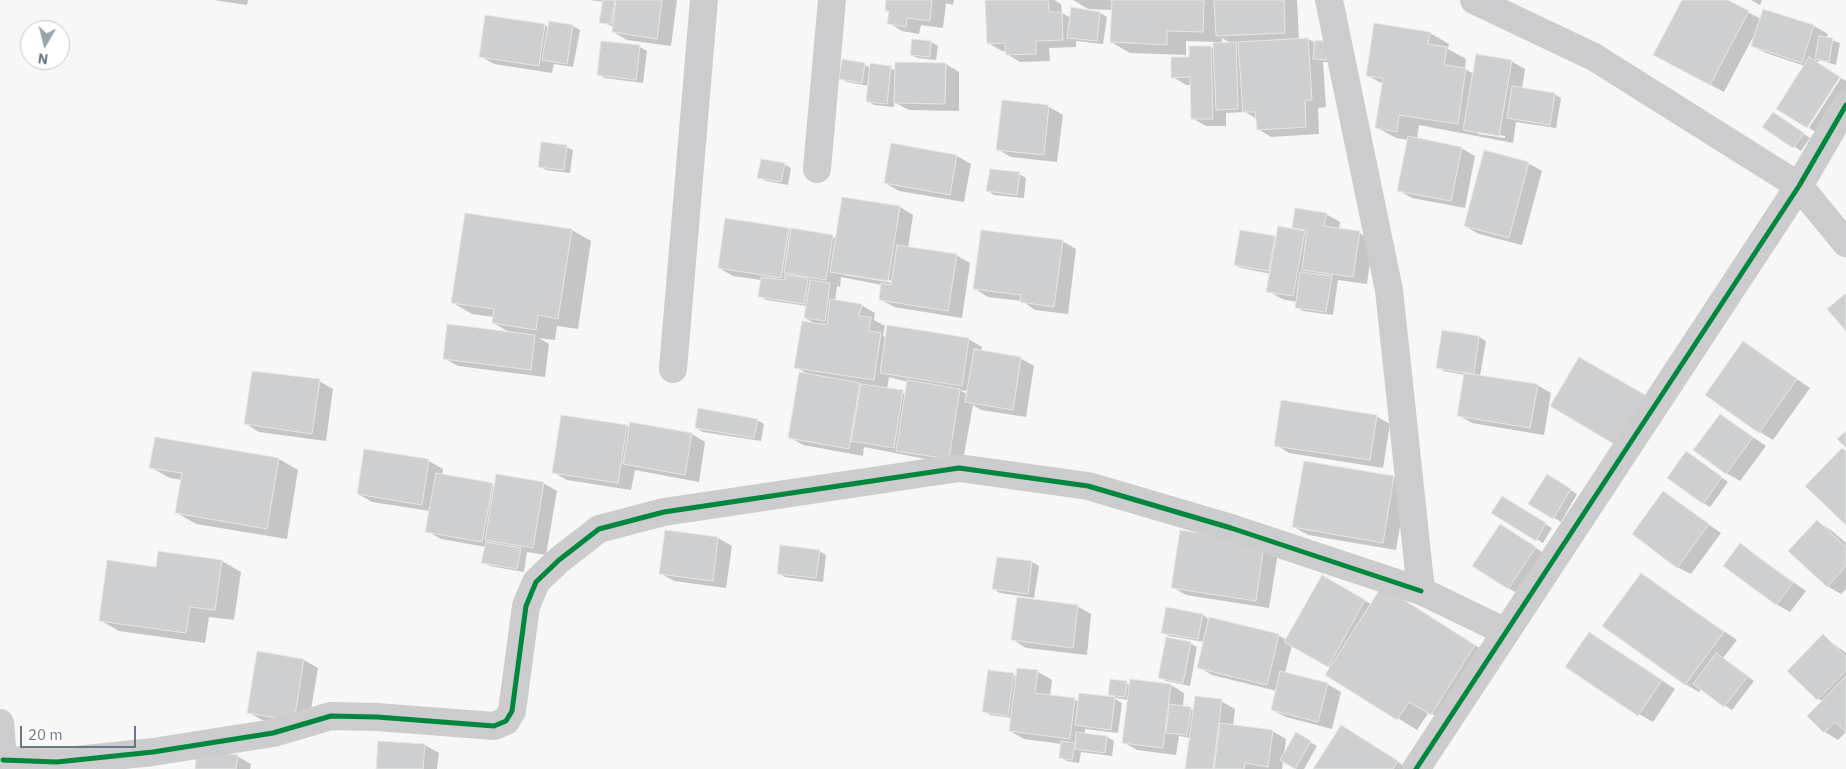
<!DOCTYPE html>
<html>
<head>
<meta charset="utf-8">
<style>
  body { margin:0 }
  #map { position:relative; width:1846px; height:769px; overflow:hidden; background:#f7f7f7; font-family:"IBM Plex Sans",sans-serif }
  canvas { display:block }
  .north { position:absolute; left:20px; top:20px; width:50px; height:50px; box-sizing:border-box; background:#fff; border:1px solid #c3c9ce; border-radius:50%; rotate:188deg; font-size:14px; font-weight:700; line-height:20px; text-align:center; color:#6a7784 }
  .north::after { content:''; display:block; margin:auto; width:18px; height:22px; background:#9ba4ac; clip-path:polygon(50% 0,100% 100%,50% 72%,0 100%) }
  .scale { position:absolute; left:20px; top:726px; width:116px; height:22px; box-sizing:border-box; border:2px solid #6a7784; border-top:0; padding-left:6px; font-size:15px; line-height:18px; white-space:nowrap; color:#6a7784; -webkit-text-stroke:4px #fff; paint-order:stroke }
</style>
</head>
<body>
<div id="map">
<canvas width="1846" height="769"></canvas>
<div class="north">N</div>
<div class="scale">20 m</div>
</div>
<script>
const ctx = document.querySelector('canvas').getContext('2d');
ctx.lineJoin = 'round';
function fillPath(path, color) { ctx.fillStyle = color; ctx.fill(path, 'evenodd'); }
const poly = rows => new Path2D(rows.map(r => 'M' + r).join(''));
function trace(path, color, width, dash) { ctx.strokeStyle = color; ctx.lineWidth = width; ctx.lineCap = dash ? 'butt' : 'round'; ctx.setLineDash(dash || []); ctx.stroke(path); }
fillPath(poly([
  [214,0,248,0,247,5],
  [590,0,677,0,671,46,627,40,613,32,614,27,601,22,604,2],
  [887,0,954,0,953,5,946,3,943,28,921,25,919,34,902,31,889,23,890,12,886,10],
  [986,0,1054,0,1061,4,1062,13,1071,18,1100,13,1107,17,1103,44,1076,41,1076,47,1049,48,1050,61,1020,62,1007,54,1007,51,1002,51,988,43],
  [1073,0,1297,0,1299,39,1308,39,1316,43,1334,63,1323,62,1326,107,1318,108,1319,134,1271,137,1258,129,1257,119,1245,112,1226,113,1226,126,1206,126,1192,118,1191,85,1186,85,1173,77,1191,58,1211,47,1215,50,1215,42,1186,41,1186,55,1130,53,1111,42,1113,10,1088,9],
  [1222,38,1232,44,1222,44],
  [1683,0,1725,0,1761,19,1764,10,1814,26,1828,34,1826,38,1840,43,1836,65,1819,60,1818,64,1805,66,1766,53,1752,46,1753,37,1724,92,1668,63],
  [1751,0,1762,0,1760,5],
  [550,22,573,26,580,30,573,67,554,64,552,73,494,64,480,56,545,25,549,28],
  [1430,33,1449,44,1448,49,1466,59,1465,69,1474,74,1511,61,1525,69,1522,89,1554,94,1561,98,1556,128,1516,122,1513,143,1419,125,1417,139,1461,148,1475,156,1465,208,1412,198,1398,190,1408,140,1396,138,1376,127,1383,84,1367,75],
  [1478,131,1505,136,1505,138,1478,134],
  [913,41,931,42,938,46,936,60,918,58,911,55],
  [602,42,640,47,647,51,643,83,605,78,598,74],
  [843,60,865,65,871,68,872,65,896,70,946,64,959,72,959,111,909,110,894,102,894,107,874,105,868,101,869,86,847,82,840,78],
  [1841,78,1846,81,1846,96,1821,135,1809,128],
  [1003,101,1049,107,1063,115,1057,162,1011,157,997,149],
  [1780,118,1810,138,1801,151,1764,126],
  [892,145,957,156,971,164,964,202,899,191,885,183],
  [566,147,573,150,570,173,546,170,539,166],
  [1528,163,1542,171,1522,245,1479,234,1465,226],
  [784,164,791,168,788,185,766,181,759,177],
  [1019,174,1026,178,1024,198,994,195,988,191],
  [900,207,913,215,908,248,956,255,970,263,962,318,894,307,880,299,882,285,841,277,840,287,837,286,835,301,861,305,875,313,874,320,885,326,883,336,886,338,968,339,982,347,981,352,1020,358,1034,366,1026,417,981,410,973,405,962,466,864,447,863,456,803,445,789,437,809,375,796,367,816,324,805,318,807,306,766,300,759,296,761,280,733,276,719,268,788,229,836,238],
  [844,273,895,281,894,283,844,275],
  [889,377,908,382,906,394,887,389],
  [960,390,968,391,968,395],
  [1296,210,1326,214,1340,222,1339,229,1359,233,1373,240,1367,284,1338,280,1333,315,1303,311,1296,307,1297,302,1282,299,1268,291,1271,274,1242,268,1235,265,1275,237,1277,239,1293,230],
  [466,215,572,230,591,241,578,329,557,326,555,340,539,338,549,344,545,377,458,366,444,358,511,333,493,323,494,317,472,314,453,303],
  [1062,241,1076,249,1068,314,1035,310,1022,301,988,297,975,289],
  [1479,337,1486,341,1480,376,1537,385,1551,393,1544,435,1472,423,1458,415,1465,375,1444,371,1438,367],
  [1743,343,1810,388,1773,440,1760,432],
  [319,381,333,389,326,441,259,432,246,424],
  [1720,415,1766,446,1740,481,1726,473],
  [1376,416,1390,424,1383,468,1289,453,1276,445],
  [757,420,764,424,761,441,703,432,696,428],
  [627,426,692,434,705,442,699,482,635,470,631,490,567,480,553,472],
  [156,439,279,459,298,470,287,539,196,524,177,513,182,480,170,478,150,467],
  [365,450,429,461,443,469,442,475,496,486,543,483,557,491,546,555,527,552,524,572,490,566,483,562,486,547,441,539,427,531,430,511,372,502,358,494],
  [1693,457,1728,482,1710,507,1703,503],
  [1547,476,1577,494,1561,522,1530,503],
  [1394,477,1407,485,1396,550,1308,535,1294,527],
  [1664,493,1721,533,1691,574,1677,567],
  [1502,498,1552,528,1543,543,1493,513],
  [1817,522,1831,530,1846,543,1846,589,1841,594,1827,586],
  [666,531,718,538,732,546,726,588,674,581,660,573],
  [1181,532,1278,553,1269,608,1186,595,1172,587],
  [1514,533,1548,556,1522,596,1508,588],
  [1741,545,1806,591,1790,612,1776,604],
  [819,551,826,555,823,582,785,577,778,573],
  [998,558,1032,562,1039,566,1034,598,1000,593,993,589],
  [222,561,241,572,234,620,209,617,205,643,119,631,100,620,157,568],
  [1641,575,1737,640,1723,658,1754,681,1732,710,1701,689,1699,692,1685,684],
  [1323,577,1371,604,1401,599,1494,657,1451,725,1429,712,1417,730,1327,674,1331,668,1292,645,1285,673,1327,684,1341,692,1332,729,1286,717,1272,710,1277,691,1212,675,1199,667,1205,642,1169,636,1162,632,1203,615,1210,620,1278,635,1287,640],
  [1077,606,1091,614,1087,655,1026,648,1013,640],
  [1589,633,1675,689,1653,722,1639,714],
  [1823,636,1846,653,1846,732,1838,740,1825,732,1823,701,1818,699],
  [1190,643,1197,647,1190,686,1166,681,1160,677],
  [258,653,304,660,318,668,308,728,262,720,248,712],
  [1018,669,1038,672,1052,680,1050,696,1079,701,1115,699,1122,703,1118,733,1085,729,1085,734,1107,737,1114,741,1112,756,1081,752,1079,763,1067,761,1060,757,1062,744,1024,739,1010,731,1012,718,990,715,984,711,1014,675,1017,677],
  [1126,683,1131,685,1171,685,1184,693,1183,707,1194,710,1221,701,1235,709,1233,726,1272,731,1286,739,1284,755,1296,734,1317,746,1304,769,1297,769,1283,761,1282,769,1186,769,1190,738,1179,736,1176,755,1137,750,1123,742,1129,700,1116,698,1109,694],
  [1355,734,1409,769,1315,769],
  [425,745,439,753,437,769,377,769],
  [237,756,251,764,250,769,196,769]
]), '#0003');
const building = poly([
  [603,0,615,0,611,24,599,23,603,0],
  [616,0,662,0,657,39,612,32,616,0],
  [886,0,932,0,930,21,907,18,906,27,887,24,889,11,885,11,886,0],
  [985,0,1048,0,1049,12,1062,12,1063,40,1036,41,1036,54,1006,55,1005,43,987,44,985,0],
  [1110,0,1204,0,1203,32,1167,31,1167,45,1110,42,1112,0,1110,0],
  [1214,0,1284,0,1285,33,1216,36,1214,0],
  [1682,0,1728,0,1749,11,1710,85,1653,55,1682,0],
  [1071,7,1100,12,1097,41,1067,38,1071,7],
  [1763,9,1814,25,1802,63,1751,46,1763,9],
  [485,15,545,24,539,66,479,57,485,15],
  [549,21,573,25,567,64,542,60,549,21],
  [1374,23,1430,32,1428,44,1447,47,1444,65,1466,68,1458,124,1399,115,1397,132,1375,128,1383,78,1366,76,1374,23],
  [1819,36,1833,38,1829,62,1815,59,1819,36],
  [1308,38,1312,100,1305,100,1306,127,1257,130,1255,112,1243,112,1238,42,1308,38],
  [912,39,931,41,930,57,910,55,912,39],
  [1315,40,1329,42,1327,60,1313,59,1315,40],
  [601,41,640,45,636,80,597,75,601,41],
  [1236,42,1238,109,1216,110,1213,43,1236,42],
  [1189,46,1211,46,1213,119,1191,119,1190,77,1171,78,1171,57,1189,57,1189,46],
  [1476,54,1512,60,1499,136,1463,130,1476,54],
  [1809,57,1840,77,1807,128,1776,109,1809,57],
  [842,59,865,63,862,83,839,79,842,59],
  [895,62,946,63,945,104,894,103,895,62],
  [870,63,891,66,887,104,866,102,870,63],
  [1512,86,1555,93,1550,125,1507,118,1512,86],
  [1002,100,1049,105,1044,155,996,150,1002,100],
  [1773,112,1804,133,1793,148,1762,127,1773,112],
  [1408,136,1462,147,1451,201,1397,191,1408,136],
  [541,142,567,145,564,170,538,167,541,142],
  [891,143,957,155,950,195,884,183,891,143],
  [1484,150,1529,162,1509,238,1464,226,1484,150],
  [761,159,785,163,781,182,757,178,761,159],
  [990,169,1020,172,1017,195,986,191,990,169],
  [842,197,900,206,888,281,830,272,842,197],
  [1295,208,1327,213,1324,226,1360,231,1353,277,1302,270,1307,230,1292,228,1295,208],
  [465,213,572,229,558,319,538,315,536,330,492,323,494,309,451,303,465,213],
  [725,218,789,228,781,278,718,268,725,218],
  [1278,226,1305,231,1293,296,1266,292,1278,226],
  [791,228,833,235,826,280,784,273,791,228],
  [981,230,1063,240,1054,307,1020,302,1021,295,973,289,981,230],
  [1240,230,1275,236,1269,271,1234,265,1240,230],
  [897,245,957,254,948,311,879,300,881,283,891,285,897,245],
  [1300,272,1332,276,1326,312,1295,308,1300,272],
  [785,275,808,278,804,304,758,297,761,277,785,280,785,275],
  [810,280,830,283,825,321,804,318,810,280],
  [1846,293,1846,331,1827,309,1846,293],
  [830,299,862,304,859,316,871,317,869,331,881,333,874,380,794,368,802,321,827,325,830,299],
  [447,324,535,335,531,370,443,359,447,324],
  [887,325,969,338,962,386,880,373,887,325],
  [1442,330,1479,336,1474,374,1436,368,1442,330],
  [1743,341,1797,379,1759,433,1705,395,1743,341],
  [974,349,1021,357,1013,410,965,402,974,349],
  [1579,357,1647,396,1617,446,1550,406,1579,357],
  [252,371,320,379,312,434,244,424,252,371],
  [799,372,860,383,849,449,788,438,799,372],
  [1464,373,1538,384,1530,428,1457,416,1464,373],
  [907,380,960,389,949,459,896,451,907,380],
  [861,384,903,390,894,448,851,441,861,384],
  [1281,400,1377,415,1370,460,1274,446,1281,400],
  [698,408,758,419,754,438,695,428,698,408],
  [1720,414,1753,437,1726,474,1693,450,1720,414],
  [561,415,627,425,618,483,552,473,561,415],
  [630,422,692,433,685,475,623,464,630,422],
  [1846,431,1846,448,1837,439,1846,431],
  [155,437,279,458,267,529,175,513,182,473,149,468,155,437],
  [1842,448,1846,451,1846,525,1805,486,1842,448],
  [364,449,429,459,422,505,357,494,364,449],
  [1686,451,1722,477,1703,504,1667,478,1686,451],
  [1304,461,1394,476,1383,543,1292,527,1304,461],
  [436,473,493,483,482,542,425,532,436,473],
  [496,474,544,482,533,548,485,540,496,474],
  [1547,474,1571,489,1553,519,1528,504,1547,474],
  [1663,491,1709,524,1677,568,1632,534,1663,491],
  [1502,496,1546,523,1536,541,1491,513,1502,496],
  [1817,520,1846,547,1846,566,1827,587,1788,551,1817,520],
  [1500,524,1536,547,1508,589,1472,566,1500,524],
  [665,530,718,537,713,581,659,574,665,530],
  [1180,530,1264,544,1256,601,1171,588,1180,530],
  [486,542,521,548,517,569,481,563,486,542],
  [1740,543,1793,583,1776,605,1723,566,1740,543],
  [780,545,820,550,816,578,777,574,780,545],
  [158,551,222,560,215,610,190,607,186,633,99,621,107,560,156,567,158,551],
  [997,557,1032,561,1028,594,992,589,997,557],
  [1641,573,1724,632,1685,685,1602,626,1641,573],
  [1322,575,1365,600,1328,667,1284,642,1322,575],
  [1382,586,1475,645,1431,715,1409,702,1397,720,1325,675,1382,586],
  [1017,597,1078,605,1073,648,1011,640,1017,597],
  [1166,607,1203,614,1198,639,1161,633,1166,607],
  [1209,617,1279,634,1267,685,1197,668,1209,617],
  [1589,632,1662,680,1638,716,1565,667,1589,632],
  [1823,634,1846,657,1846,671,1817,700,1787,671,1823,634],
  [1166,637,1191,642,1183,683,1158,678,1166,637],
  [257,651,304,659,294,721,247,713,257,651],
  [1716,653,1748,676,1724,707,1693,684,1716,653],
  [1017,668,1038,670,1035,693,1075,698,1070,739,1009,731,1017,668],
  [988,670,1014,673,1008,716,982,712,988,670],
  [1280,671,1328,683,1318,722,1271,710,1280,671],
  [1846,676,1846,732,1835,722,1824,733,1807,716,1846,676],
  [1110,679,1127,681,1125,697,1108,695,1110,679],
  [1130,679,1171,684,1163,748,1122,743,1130,679],
  [1079,693,1115,697,1111,730,1075,725,1079,693],
  [1195,696,1222,699,1213,769,1185,769,1195,696],
  [1169,704,1191,707,1187,735,1166,733,1169,704],
  [1220,723,1273,730,1268,767,1245,763,1244,769,1214,769,1220,723],
  [1341,725,1398,761,1393,769,1313,769,1341,725],
  [1076,732,1107,736,1105,753,1075,749,1076,732],
  [1296,732,1311,741,1295,769,1280,760,1296,732],
  [378,741,425,744,423,769,376,769,378,741],
  [1061,741,1075,743,1072,760,1059,758,1061,741],
  [197,750,238,755,236,769,195,769,197,750]
]);
fillPath(building, '#cecfd0');
trace(building, '#e6e6e6', 1);
trace(poly([
  [1329,0,1389,290,1421,591,1506,632],
  [1474,0,1594,57,1799,186,1846,243],
  [817,169,832,0],
  [673,369,704,0],
  [0,723,4,769],
  [3,760,57,762,153,752,273,733,331,716,377,717,494,726,506,721,512,711,526,606,536,582,559,560,599,529,664,512,959,468,1088,486,1231,528,1421,591],
  [1416,769,1799,186,1846,105]
]), '#ccccce', 28);
trace(poly([
  [3,760,57,762,153,752,273,733,331,716,377,717,494,726,506,721,512,711,526,606,536,582,559,560,599,529,664,512,959,468,1088,486,1231,528,1421,591],
  [1416,769,1799,186,1846,105]
]), '#00873e', 5);
</script>
</body>
</html>
